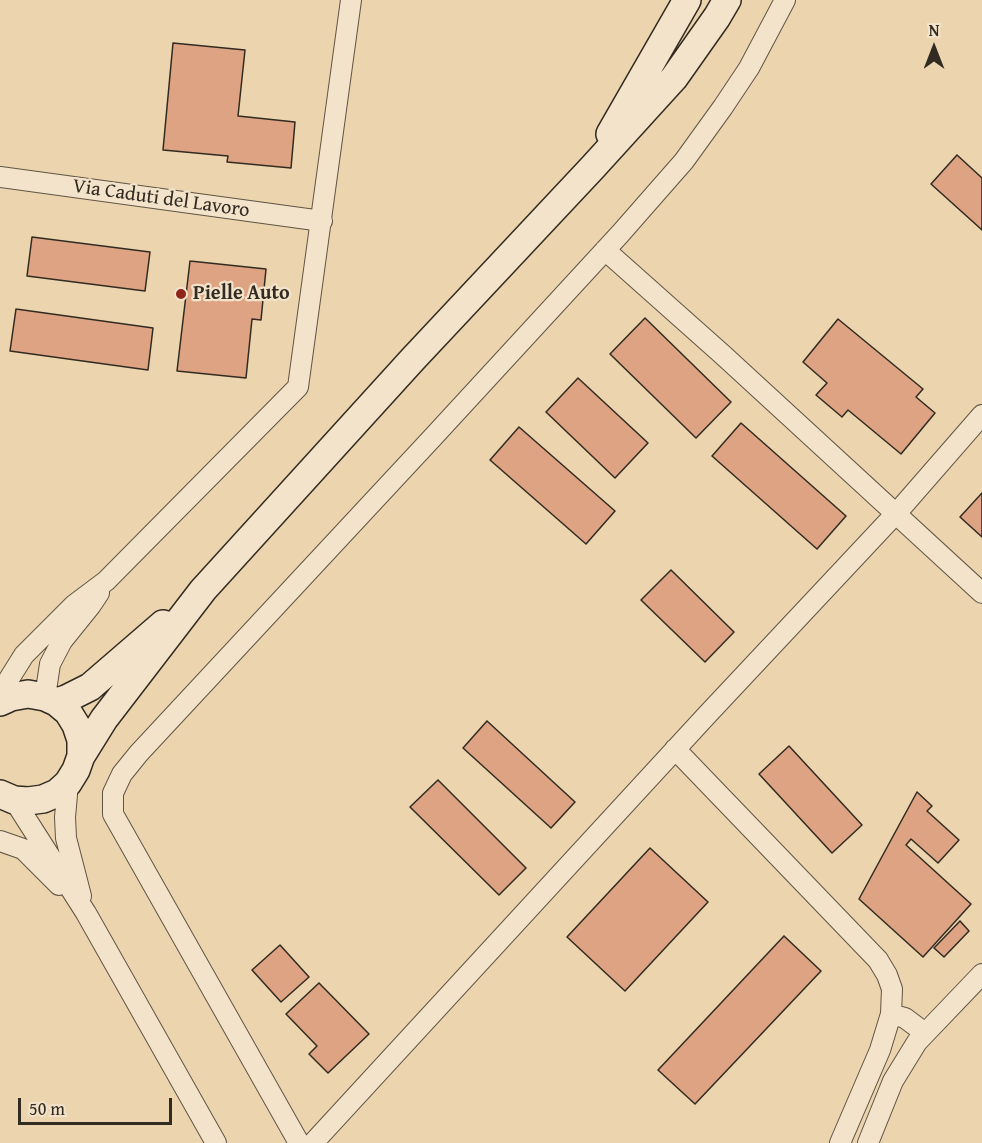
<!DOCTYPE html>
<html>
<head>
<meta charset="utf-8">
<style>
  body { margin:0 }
  #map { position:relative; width:982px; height:1143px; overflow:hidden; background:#ebd4ae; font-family:"Gentium Book Plus",serif }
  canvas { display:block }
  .north { position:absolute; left:904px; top:18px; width:60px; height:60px; -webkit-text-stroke:4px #f2e3ca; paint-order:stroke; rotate:0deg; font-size:16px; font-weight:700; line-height:24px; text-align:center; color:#322b21 }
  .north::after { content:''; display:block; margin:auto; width:21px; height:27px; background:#322b21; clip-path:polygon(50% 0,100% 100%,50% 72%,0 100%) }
  .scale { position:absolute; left:18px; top:1098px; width:154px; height:27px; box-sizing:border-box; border:3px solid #322b21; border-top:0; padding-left:8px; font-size:18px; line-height:21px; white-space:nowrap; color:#322b21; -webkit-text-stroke:4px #f2e3ca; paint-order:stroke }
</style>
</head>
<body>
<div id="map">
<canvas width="982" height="1143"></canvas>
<div class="north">N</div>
<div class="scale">50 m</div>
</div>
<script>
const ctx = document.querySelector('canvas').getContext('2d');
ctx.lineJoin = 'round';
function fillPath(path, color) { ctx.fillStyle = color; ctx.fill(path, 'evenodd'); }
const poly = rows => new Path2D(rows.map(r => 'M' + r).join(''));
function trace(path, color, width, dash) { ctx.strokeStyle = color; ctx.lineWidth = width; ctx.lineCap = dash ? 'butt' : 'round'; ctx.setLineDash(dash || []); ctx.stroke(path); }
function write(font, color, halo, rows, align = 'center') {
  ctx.font = font + ' "Gentium Book Plus",serif'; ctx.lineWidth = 4.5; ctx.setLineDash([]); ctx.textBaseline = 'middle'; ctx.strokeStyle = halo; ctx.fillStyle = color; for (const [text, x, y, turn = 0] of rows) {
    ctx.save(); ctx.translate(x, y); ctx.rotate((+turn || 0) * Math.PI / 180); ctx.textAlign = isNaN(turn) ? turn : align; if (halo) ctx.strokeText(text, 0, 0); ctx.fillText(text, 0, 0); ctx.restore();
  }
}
const building = poly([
  [173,43,245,50,238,116,295,122,291,168,227,162,228,156,163,150,173,43],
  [957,155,982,178,982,230,931,184,957,155],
  [32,237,150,252,145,291,27,276,32,237],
  [190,261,266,269,261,320,252,319,246,378,177,371,190,261],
  [16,309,153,328,148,370,10,351,16,309],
  [645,318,731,402,696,438,610,354,645,318],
  [838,319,923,389,916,397,935,413,901,454,848,410,842,417,816,395,827,383,803,362,838,319],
  [578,378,648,443,615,478,546,412,578,378],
  [741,423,846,516,817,549,712,456,741,423],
  [519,427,615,511,586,544,490,460,519,427],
  [982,493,982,537,960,517,982,493],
  [671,570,734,632,705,662,641,600,671,570],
  [487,721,575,802,551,828,463,748,487,721],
  [789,746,862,825,832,853,759,774,789,746],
  [438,780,526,868,499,895,410,807,438,780],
  [917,792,932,806,927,811,959,840,938,863,911,839,906,845,971,904,923,957,859,899,917,792],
  [650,848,708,902,625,991,567,937,650,848],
  [960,921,969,931,944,957,934,948,960,921],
  [784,936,821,971,695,1104,658,1070,784,936],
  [280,945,309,977,281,1002,252,970,280,945],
  [319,983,369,1034,328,1073,309,1054,317,1046,286,1014,319,983]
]);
fillPath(building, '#dda383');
trace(building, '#322b21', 1.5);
const minor = poly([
  [0,177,322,221],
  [605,250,723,355,982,593],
  [45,697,50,664,62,641,91,605,99,593],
  [0,698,9,679,24,655,74,605,106,581,298,387,351,0],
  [675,749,878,960,887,975,892,989,891,1014,880,1050,840,1143],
  [68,783,65,817,66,838,81,896],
  [14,800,86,913,216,1143],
  [0,841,23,849,59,885],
  [891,1014,905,1018,925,1033],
  [299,1143,113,814,113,793,122,774,139,753,434,436,620,234,684,161,723,107,749,68,785,0],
  [313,1143,706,716,901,508,982,415],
  [868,1143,893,1081,917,1042,982,974]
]);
const secondary = poly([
  [610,134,687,0],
  [0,702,11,697,28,694,45,697,56,702,68,712,76,725,81,740,81,756,76,770,68,783,57,793,43,799,28,801,14,800,0,794],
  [56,702,66,699,90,687,163,624],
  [81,756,104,719,203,590,413,359,593,167,674,78,717,17,727,0]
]);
trace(minor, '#605544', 22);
trace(secondary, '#322b21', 30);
trace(minor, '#f2e3ca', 20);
trace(secondary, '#f2e3ca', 27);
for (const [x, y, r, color] of [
  [181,294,6,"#8f2418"]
]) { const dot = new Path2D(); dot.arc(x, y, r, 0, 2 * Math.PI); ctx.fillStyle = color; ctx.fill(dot); trace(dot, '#f2e3ca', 2); }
write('20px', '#322b21', '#f2e3ca', [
  ["Via Caduti del Lavoro",161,199,8]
]);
write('bold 20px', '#322b21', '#f2e3ca', [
  ["Pielle Auto",193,294]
], 'left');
</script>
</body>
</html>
